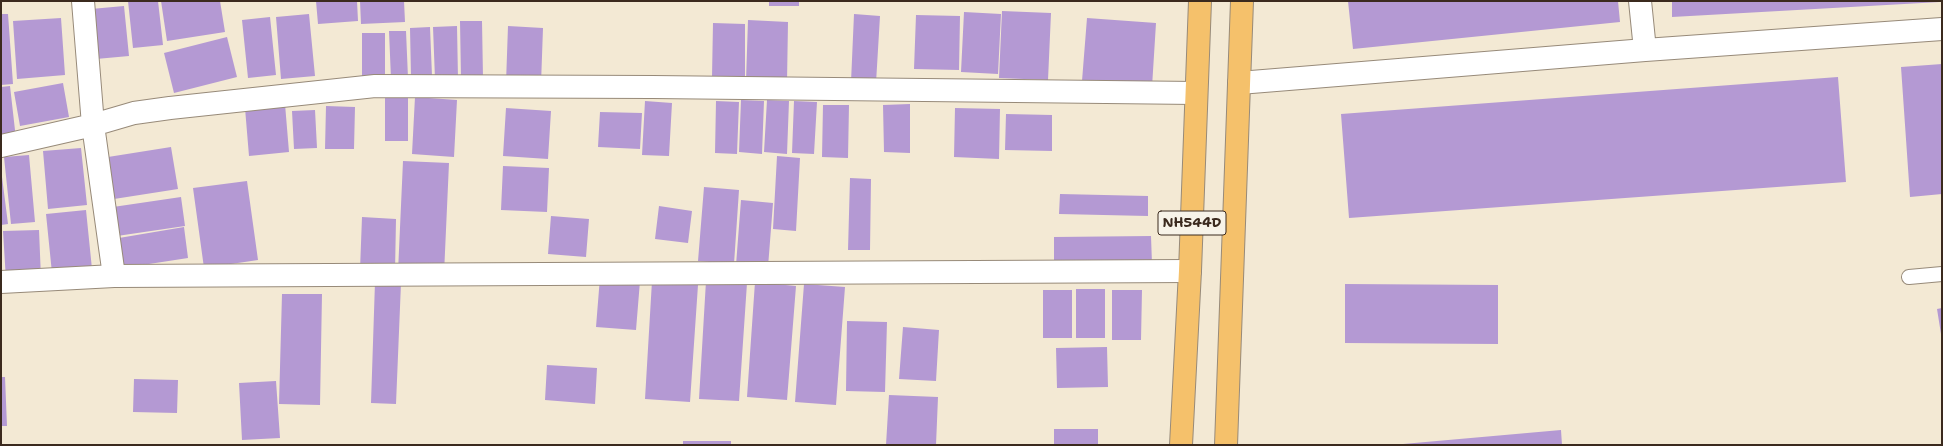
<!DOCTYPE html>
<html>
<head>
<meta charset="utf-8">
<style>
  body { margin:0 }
  #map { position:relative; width:1943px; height:446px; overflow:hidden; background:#f3e9d4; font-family:"Shantell Sans",sans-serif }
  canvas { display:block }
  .frame { position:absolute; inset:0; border:2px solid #3b2a1e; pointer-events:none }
</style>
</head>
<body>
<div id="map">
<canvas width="1943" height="446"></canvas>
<div class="frame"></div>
</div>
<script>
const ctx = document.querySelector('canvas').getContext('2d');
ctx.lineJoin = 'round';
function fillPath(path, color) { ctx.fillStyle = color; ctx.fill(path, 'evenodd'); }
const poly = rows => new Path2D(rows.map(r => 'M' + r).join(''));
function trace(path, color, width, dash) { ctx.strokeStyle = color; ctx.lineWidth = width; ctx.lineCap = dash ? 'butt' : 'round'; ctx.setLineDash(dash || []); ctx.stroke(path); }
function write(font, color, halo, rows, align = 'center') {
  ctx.font = font + ' "Shantell Sans",sans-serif'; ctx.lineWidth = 4; ctx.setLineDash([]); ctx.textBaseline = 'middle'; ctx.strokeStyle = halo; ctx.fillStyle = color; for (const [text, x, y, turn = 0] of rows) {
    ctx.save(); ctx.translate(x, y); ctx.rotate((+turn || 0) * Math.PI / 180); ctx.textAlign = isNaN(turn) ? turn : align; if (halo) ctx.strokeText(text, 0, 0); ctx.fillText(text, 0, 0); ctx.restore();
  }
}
fillPath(poly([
  [128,1,158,1,163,45,133,48],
  [161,1,220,1,225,32,167,41],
  [316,1,357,1,358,21,318,24],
  [360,1,404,1,405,22,361,24],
  [769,1,799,1,799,6,769,6],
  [1348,1,1618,1,1620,22,1353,49],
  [1672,1,1940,1,1940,2,1672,17],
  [124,6,129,56,96,59,91,9],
  [1002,11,1051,13,1048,80,999,78],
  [964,12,1001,14,998,74,961,72],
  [1,14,8,14,13,84,1,85],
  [309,14,315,76,281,79,276,17],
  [854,14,880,16,876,83,851,82],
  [916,15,960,16,959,70,914,69],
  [270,17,276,75,248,78,242,20],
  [61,18,65,75,17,79,13,21],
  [1087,18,1156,23,1152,87,1082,81],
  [748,20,788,22,787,82,746,81],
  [460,21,482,21,483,78,461,79],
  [713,23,745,24,745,78,712,77],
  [457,26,458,79,435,79,433,27],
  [508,26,543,28,541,84,506,83],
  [430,27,432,76,411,77,410,28],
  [389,31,406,31,408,78,391,79],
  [362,33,385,33,385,77,362,78],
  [227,37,237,77,174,93,164,53],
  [1942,64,1942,194,1910,197,1901,67],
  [1838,77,1846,182,1349,218,1341,114],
  [63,83,69,117,20,126,14,92],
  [10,86,16,139,1,140,1,87],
  [385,94,408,94,408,141,385,141],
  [415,97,457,100,454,157,412,154],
  [741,100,764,101,762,154,739,152],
  [767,100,789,101,787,154,764,152],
  [645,101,672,103,669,156,642,155],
  [716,101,739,102,737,154,715,153],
  [794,101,817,102,814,154,792,153],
  [285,104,289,152,249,156,245,108],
  [910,104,910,153,884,152,883,105],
  [823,105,849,105,848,158,822,157],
  [326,106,355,107,354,149,325,149],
  [506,108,551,111,548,159,503,156],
  [955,108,1000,109,999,159,954,157],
  [315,110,317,148,294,149,292,111],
  [600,112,642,113,640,149,598,147],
  [1006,114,1052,115,1052,151,1005,150],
  [171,147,178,189,114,199,108,157],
  [81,148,87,205,48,209,43,151],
  [29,155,35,222,11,224,4,157],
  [777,156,800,158,796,231,773,229],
  [403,161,449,163,444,274,398,272],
  [503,166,549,168,547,212,501,210],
  [1,169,8,224,1,225],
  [850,178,871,179,870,250,848,250],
  [247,181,258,260,204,268,193,188],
  [704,187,739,190,734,264,698,261],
  [1060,194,1148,196,1148,216,1059,214],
  [181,197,185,226,117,236,113,207],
  [741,200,773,203,768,267,736,265],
  [659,206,692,211,688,243,655,239],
  [86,210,92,269,52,273,46,214],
  [551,216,589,219,586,257,548,254],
  [362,217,396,219,395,272,360,270],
  [184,227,188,258,123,268,119,238],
  [39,230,41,278,6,280,3,231],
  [1151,236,1152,264,1054,266,1054,237],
  [600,277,640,281,636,330,596,327],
  [652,281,698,285,690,402,645,399],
  [706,281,747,283,739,401,699,399],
  [375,282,401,283,396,404,371,403],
  [755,282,796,286,787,400,747,397],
  [804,284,845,287,836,405,795,402],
  [1345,284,1498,285,1498,344,1345,343],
  [1076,289,1105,289,1105,338,1076,338],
  [1043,290,1072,290,1072,338,1043,338],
  [1112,290,1142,290,1141,340,1112,340],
  [282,294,322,294,320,405,279,404],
  [1942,308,1942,334,1941,334,1937,309],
  [847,321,887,322,885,392,846,391],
  [903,327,939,330,936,381,899,379],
  [1107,347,1108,387,1057,388,1056,348],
  [547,365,597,368,595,404,545,400],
  [1,377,5,377,7,426,1,426],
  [134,379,178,380,177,413,133,412],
  [276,381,280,438,242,440,239,383],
  [889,395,938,397,936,445,886,445],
  [1054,429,1098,429,1098,445,1054,445],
  [1561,430,1562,445,1403,445,1403,444],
  [683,441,731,441,731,445,683,445]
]), '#b499d3');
const service = poly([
  [1909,277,1942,274]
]);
const minor = poly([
  [83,1,93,125,114,276],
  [1640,1,1645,50],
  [1239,83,1645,50,1942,29],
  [1,146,93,125,134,113,170,108,375,86,653,87,1196,93],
  [1,282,114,276,1190,271]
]);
const trunk = poly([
  [1181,445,1190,271,1200,1],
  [1226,445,1242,1]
]);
trace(service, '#978a79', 16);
trace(minor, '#978a79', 24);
trace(trunk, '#978a79', 24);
trace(service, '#fff', 14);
trace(minor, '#fff', 22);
trace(trunk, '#f5c16b', 22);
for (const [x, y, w] of [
  [1192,223,68]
]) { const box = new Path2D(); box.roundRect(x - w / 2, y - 12, w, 24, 3); ctx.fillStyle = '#f7f3e8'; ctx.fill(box); trace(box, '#3b2a1e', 1); }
write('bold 14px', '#3b2a1e', null, [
  ["NH544D",1192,223]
]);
</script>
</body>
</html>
